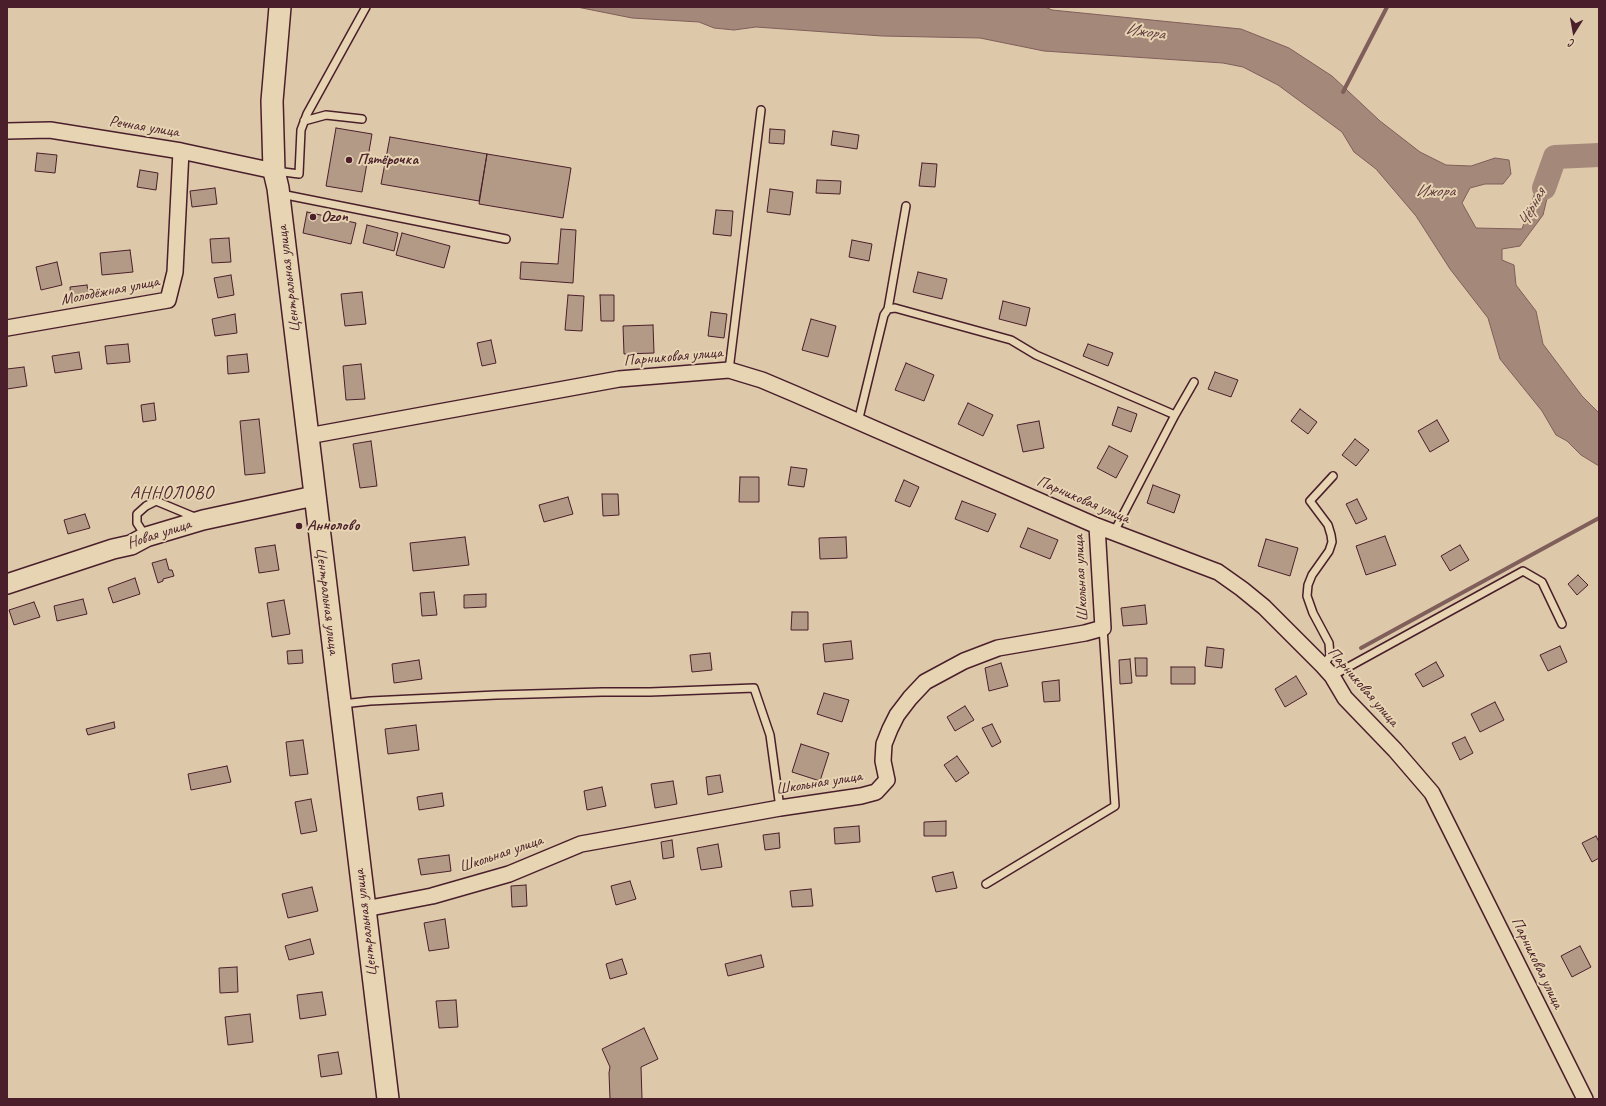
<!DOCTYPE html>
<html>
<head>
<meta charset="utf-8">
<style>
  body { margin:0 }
  #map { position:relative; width:1606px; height:1106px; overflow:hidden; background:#ddc9aa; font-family:Caveat,sans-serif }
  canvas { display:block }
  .frame { position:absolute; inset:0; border:8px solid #4a1f2b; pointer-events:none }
  .north { position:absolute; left:1554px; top:12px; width:40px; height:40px; -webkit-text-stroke:3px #e6d4b2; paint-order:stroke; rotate:191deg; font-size:11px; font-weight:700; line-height:16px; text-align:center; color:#4a1f2b }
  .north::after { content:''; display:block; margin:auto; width:14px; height:18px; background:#4a1f2b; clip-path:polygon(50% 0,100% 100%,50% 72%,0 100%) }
</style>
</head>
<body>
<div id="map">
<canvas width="1606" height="1106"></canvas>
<div class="frame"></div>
<div class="north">С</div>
</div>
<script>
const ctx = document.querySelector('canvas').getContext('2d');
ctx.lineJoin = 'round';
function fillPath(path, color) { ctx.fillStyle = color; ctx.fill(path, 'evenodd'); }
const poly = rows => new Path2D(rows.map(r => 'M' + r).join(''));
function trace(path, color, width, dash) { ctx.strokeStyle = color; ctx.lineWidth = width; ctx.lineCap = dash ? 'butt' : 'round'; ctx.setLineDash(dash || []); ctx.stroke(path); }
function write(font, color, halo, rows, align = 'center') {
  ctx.font = font + ' Caveat,sans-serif'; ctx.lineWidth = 4; ctx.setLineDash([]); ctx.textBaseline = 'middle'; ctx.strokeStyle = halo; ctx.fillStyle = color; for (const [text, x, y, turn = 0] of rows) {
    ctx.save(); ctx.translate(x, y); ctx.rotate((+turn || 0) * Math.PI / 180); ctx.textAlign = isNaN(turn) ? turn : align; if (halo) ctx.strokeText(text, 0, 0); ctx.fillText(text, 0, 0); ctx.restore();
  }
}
const water = poly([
  [577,7,1045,7,1052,10,1241,29,1289,48,1332,76,1380,121,1420,152,1446,165,1471,166,1495,158,1509,160,1511,174,1503,184,1485,184,1470,188,1462,203,1476,228,1522,229,1542,173,1555,157,1550,186,1543,215,1520,246,1502,249,1502,260,1514,265,1516,285,1536,311,1543,344,1582,396,1599,413,1599,466,1581,455,1567,441,1556,435,1542,411,1500,359,1488,318,1450,269,1416,216,1376,169,1354,152,1342,132,1278,85,1243,67,1223,63,1044,51,980,38,882,36,756,27,734,30,714,28,699,22,632,18,577,7]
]);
fillPath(water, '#a4887a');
trace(water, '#805e5a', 1);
trace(poly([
  [1343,92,1387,7],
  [1361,648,1599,518]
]), '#805e5a', 4);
trace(poly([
  [1544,188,1555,157,1599,155]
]), '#a4887a', 24);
const building = poly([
  [336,128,372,134,362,192,326,186,336,128],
  [770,129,785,130,784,144,769,143,770,129],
  [833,131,859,135,857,149,831,145,833,131],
  [390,137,487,154,479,201,381,184,390,137],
  [37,153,57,155,55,173,35,171,37,153],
  [487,154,571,168,563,218,479,204,487,154],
  [922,163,937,164,935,187,919,186,922,163],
  [140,170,158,173,156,190,137,187,140,170],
  [817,180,841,181,840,194,816,193,817,180],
  [215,188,217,204,192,207,190,191,215,188],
  [770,189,793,192,790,215,767,212,770,189],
  [716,210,733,211,731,236,713,234,716,210],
  [307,212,356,223,351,244,303,233,307,212],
  [367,225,398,233,394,251,363,243,367,225],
  [561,229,576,230,573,283,520,279,521,262,558,264,561,229],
  [402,233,450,246,444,268,396,255,402,233],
  [229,238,231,262,212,263,210,239,229,238],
  [852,240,872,244,869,261,849,257,852,240],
  [130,250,133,272,102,275,100,253,130,250],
  [57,262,62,285,41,290,36,267,57,262],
  [918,272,947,279,942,299,913,292,918,272],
  [231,275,234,295,218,298,214,278,231,275],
  [87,285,89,299,71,301,70,287,87,285],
  [362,292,366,324,345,326,341,294,362,292],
  [568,295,584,296,582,331,565,330,568,295],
  [600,295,614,295,614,321,601,321,600,295],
  [1003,301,1030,308,1026,326,999,319,1003,301],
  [711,312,727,314,724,338,708,336,711,312],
  [235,314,237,333,215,336,212,319,235,314],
  [811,319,836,326,828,357,802,350,811,319],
  [653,325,654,353,624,354,623,326,653,325],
  [491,340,496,363,482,366,477,343,491,340],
  [128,344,130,362,107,364,105,346,128,344],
  [1088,344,1113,353,1108,366,1083,356,1088,344],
  [79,352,82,369,55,373,52,356,79,352],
  [247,354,249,372,228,374,227,356,247,354],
  [906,363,934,375,924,401,895,390,906,363],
  [361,364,365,399,346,400,343,366,361,364],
  [24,367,27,386,7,389,7,369,24,367],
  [1215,372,1238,380,1231,397,1208,389,1215,372],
  [154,403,156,420,143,422,141,405,154,403],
  [968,403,993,415,983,436,958,424,968,403],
  [1118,407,1137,414,1131,432,1112,425,1118,407],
  [1300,409,1317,422,1308,434,1291,421,1300,409],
  [259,419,265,473,245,475,240,421,259,419],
  [1437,420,1449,441,1430,452,1418,431,1437,420],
  [1039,421,1044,448,1023,452,1017,425,1039,421],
  [1355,439,1369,450,1356,466,1342,455,1355,439],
  [371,441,377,486,360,488,353,444,371,441],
  [1109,446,1128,456,1116,478,1097,468,1109,446],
  [791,467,807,469,804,487,788,485,791,467],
  [740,477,759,477,759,502,739,502,740,477],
  [904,480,919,487,910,507,895,501,904,480],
  [1153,485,1180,495,1174,513,1147,503,1153,485],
  [602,494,618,494,619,515,603,516,602,494],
  [568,497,573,514,544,522,539,505,568,497],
  [1357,499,1367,519,1356,524,1346,504,1357,499],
  [962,501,996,514,988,532,955,519,962,501],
  [85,514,90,528,68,534,64,520,85,514],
  [1028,528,1058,540,1050,559,1020,547,1028,528],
  [1385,536,1396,565,1366,575,1356,546,1385,536],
  [465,537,469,565,413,571,410,543,465,537],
  [846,537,847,558,820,559,819,538,846,537],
  [1266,539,1298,548,1290,576,1258,566,1266,539],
  [275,545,279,570,259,573,255,548,275,545],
  [1460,545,1469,560,1450,571,1441,556,1460,545],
  [166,559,169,570,172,570,174,576,163,579,163,581,158,583,152,563,166,559],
  [1578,575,1588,585,1577,595,1568,584,1578,575],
  [135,578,140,594,113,603,108,588,135,578],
  [434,592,437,615,422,616,420,593,434,592],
  [486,594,486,607,464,608,464,595,486,594],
  [83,599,87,614,57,621,54,606,83,599],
  [284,600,290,634,272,637,267,603,284,600],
  [34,602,40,617,14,625,9,610,34,602],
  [1145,605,1147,624,1123,626,1121,608,1145,605],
  [792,612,808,612,808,630,791,630,792,612],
  [851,641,853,659,825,662,823,644,851,641],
  [1560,646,1567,662,1548,671,1540,655,1560,646],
  [1207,647,1224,649,1222,668,1205,666,1207,647],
  [302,650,303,663,288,664,287,651,302,650],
  [710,653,712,670,692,672,690,655,710,653],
  [1135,658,1147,658,1147,676,1136,676,1135,658],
  [1130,659,1132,683,1120,684,1119,660,1130,659],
  [419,660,422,679,394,683,392,664,419,660],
  [1436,662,1444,676,1423,687,1415,674,1436,662],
  [1001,663,1008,686,989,691,985,668,1001,663],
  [1171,667,1195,667,1195,684,1171,684,1171,667],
  [1296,676,1307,694,1285,707,1275,689,1296,676],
  [1059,680,1060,701,1044,702,1042,682,1059,680],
  [824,693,849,700,842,722,817,714,824,693],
  [1495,702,1504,720,1480,732,1471,714,1495,702],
  [965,706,974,720,955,731,947,717,965,706],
  [114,722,115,728,88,735,86,729,114,722],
  [992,724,1001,742,992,747,982,728,992,724],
  [416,725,419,750,388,754,385,729,416,725],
  [1465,737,1473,753,1460,760,1452,743,1465,737],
  [303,740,308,774,290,776,286,742,303,740],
  [801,744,829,753,820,781,792,772,801,744],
  [957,756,969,773,956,782,944,765,957,756],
  [227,766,231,782,191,790,188,774,227,766],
  [720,775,723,792,708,795,706,777,720,775],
  [673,781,677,804,655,808,651,784,673,781],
  [602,787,606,806,587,810,584,791,602,787],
  [442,793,444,806,419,810,417,797,442,793],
  [311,799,317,831,301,834,295,802,311,799],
  [946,821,946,836,924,836,924,822,946,821],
  [859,826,860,842,835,844,834,828,859,826],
  [779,833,780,848,765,850,763,835,779,833],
  [1596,836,1599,842,1599,858,1592,862,1582,843,1596,836],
  [672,840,674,857,663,859,661,842,672,840],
  [718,844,722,867,701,870,697,848,718,844],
  [449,855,451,871,421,875,418,859,449,855],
  [953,872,957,888,936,892,932,877,953,872],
  [630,881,636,899,616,905,611,886,630,881],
  [526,885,527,906,512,907,511,886,526,885],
  [312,887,318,911,288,918,282,894,312,887],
  [811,889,813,906,792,907,790,891,811,889],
  [445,919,449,948,429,951,424,923,445,919],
  [310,939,314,954,289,960,285,946,310,939],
  [1580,946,1591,967,1572,977,1561,956,1580,946],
  [761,955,764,967,728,976,725,964,761,955],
  [622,959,627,974,610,979,606,964,622,959],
  [237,967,238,992,220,993,219,968,237,967],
  [322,992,326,1015,300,1019,297,995,322,992],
  [456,1000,458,1027,439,1028,436,1001,456,1000],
  [250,1014,253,1042,228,1045,225,1017,250,1014],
  [644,1028,658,1059,641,1067,642,1099,610,1099,609,1073,610,1067,602,1049,644,1028],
  [338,1052,342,1074,321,1077,318,1055,338,1052]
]);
fillPath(building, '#b39a86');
trace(building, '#4a1f2b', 1);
const service = poly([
  [304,121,326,115,362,119],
  [276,171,299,174,301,130,307,114,366,7],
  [281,194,506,239],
  [888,309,906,206],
  [729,370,761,110],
  [858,422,884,315,888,309,895,308,1011,340,1036,355,1175,415],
  [1114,532,1175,415,1194,382],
  [146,537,137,523,137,514,146,506,156,501,197,518],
  [1323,666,1330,656,1329,643,1313,613,1307,596,1308,585,1312,575,1329,551,1332,542,1331,535,1328,525,1310,501,1333,476],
  [1332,676,1523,571,1542,582,1562,624],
  [342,704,370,701,496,695,602,692,650,692,754,688,770,735,780,808],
  [986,884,1115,806,1103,628]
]);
const minor = poly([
  [7,131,50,130,181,151,274,171],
  [7,328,168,300,175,272,181,151],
  [308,436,619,379,729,370,762,380,795,394,1097,526,1218,572,1242,589,1264,607,1323,666,1332,676,1345,698,1395,750,1432,793,1585,1099],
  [365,909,432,896,509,874,581,844,780,808,861,796,876,792,887,780,883,761,884,744,890,729,897,715,910,698,925,682,964,661,998,648,1085,633,1103,628,1097,526]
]);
const tertiary = poly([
  [7,584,113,549,131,545,146,537,203,520,314,496]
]);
const secondary = poly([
  [280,7,272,101,274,171,278,188,388,1099]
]);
trace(service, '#4a1f2b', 10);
trace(minor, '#4a1f2b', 18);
trace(tertiary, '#4a1f2b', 22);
trace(secondary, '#4a1f2b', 24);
trace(service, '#e6d4b2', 7);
trace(minor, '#e6d4b2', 15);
trace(tertiary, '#e6d4b2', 19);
trace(secondary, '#e6d4b2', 21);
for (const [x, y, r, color] of [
  [349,160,4,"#4a1f2b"],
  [313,217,4,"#4a1f2b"],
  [299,526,4,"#4a1f2b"]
]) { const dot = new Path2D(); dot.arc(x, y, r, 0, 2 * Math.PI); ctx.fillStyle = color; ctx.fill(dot); trace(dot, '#e6d4b2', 1.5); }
write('16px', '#4a1f2b', '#e6d4b2', [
  ["Речная улица",144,127,9],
  ["Центральная улица",289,279,-97],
  ["Молодёжная улица",110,291,-11],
  ["Парниковая улица",673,357,-5],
  ["Парниковая улица",1083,500,23],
  ["Новая улица",159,534,-18],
  ["Школьная улица",1081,578,-93],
  ["Центральная улица",327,601,83],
  ["Парниковая улица",1363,687,49],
  ["Школьная улица",819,783,-9],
  ["Школьная улица",501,854,-19],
  ["Центральная улица",366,923,-97],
  ["Парниковая улица",1537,963,64]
]);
write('bold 16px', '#4a1f2b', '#e6d4b2', [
  ["Пятёрочка",357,160],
  ["Ozon",321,217],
  ["Аннолово",307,526]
], 'left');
write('italic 17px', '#60393f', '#e6d4b2', [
  ["Ижора",1145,32,8],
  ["Ижора",1435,192],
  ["Чёрная",1532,208,-62]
]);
ctx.letterSpacing = '1px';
write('18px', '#4a1f2b', '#e6d4b2', [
  ["АННОЛОВО",172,493]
]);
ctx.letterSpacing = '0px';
</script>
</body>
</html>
